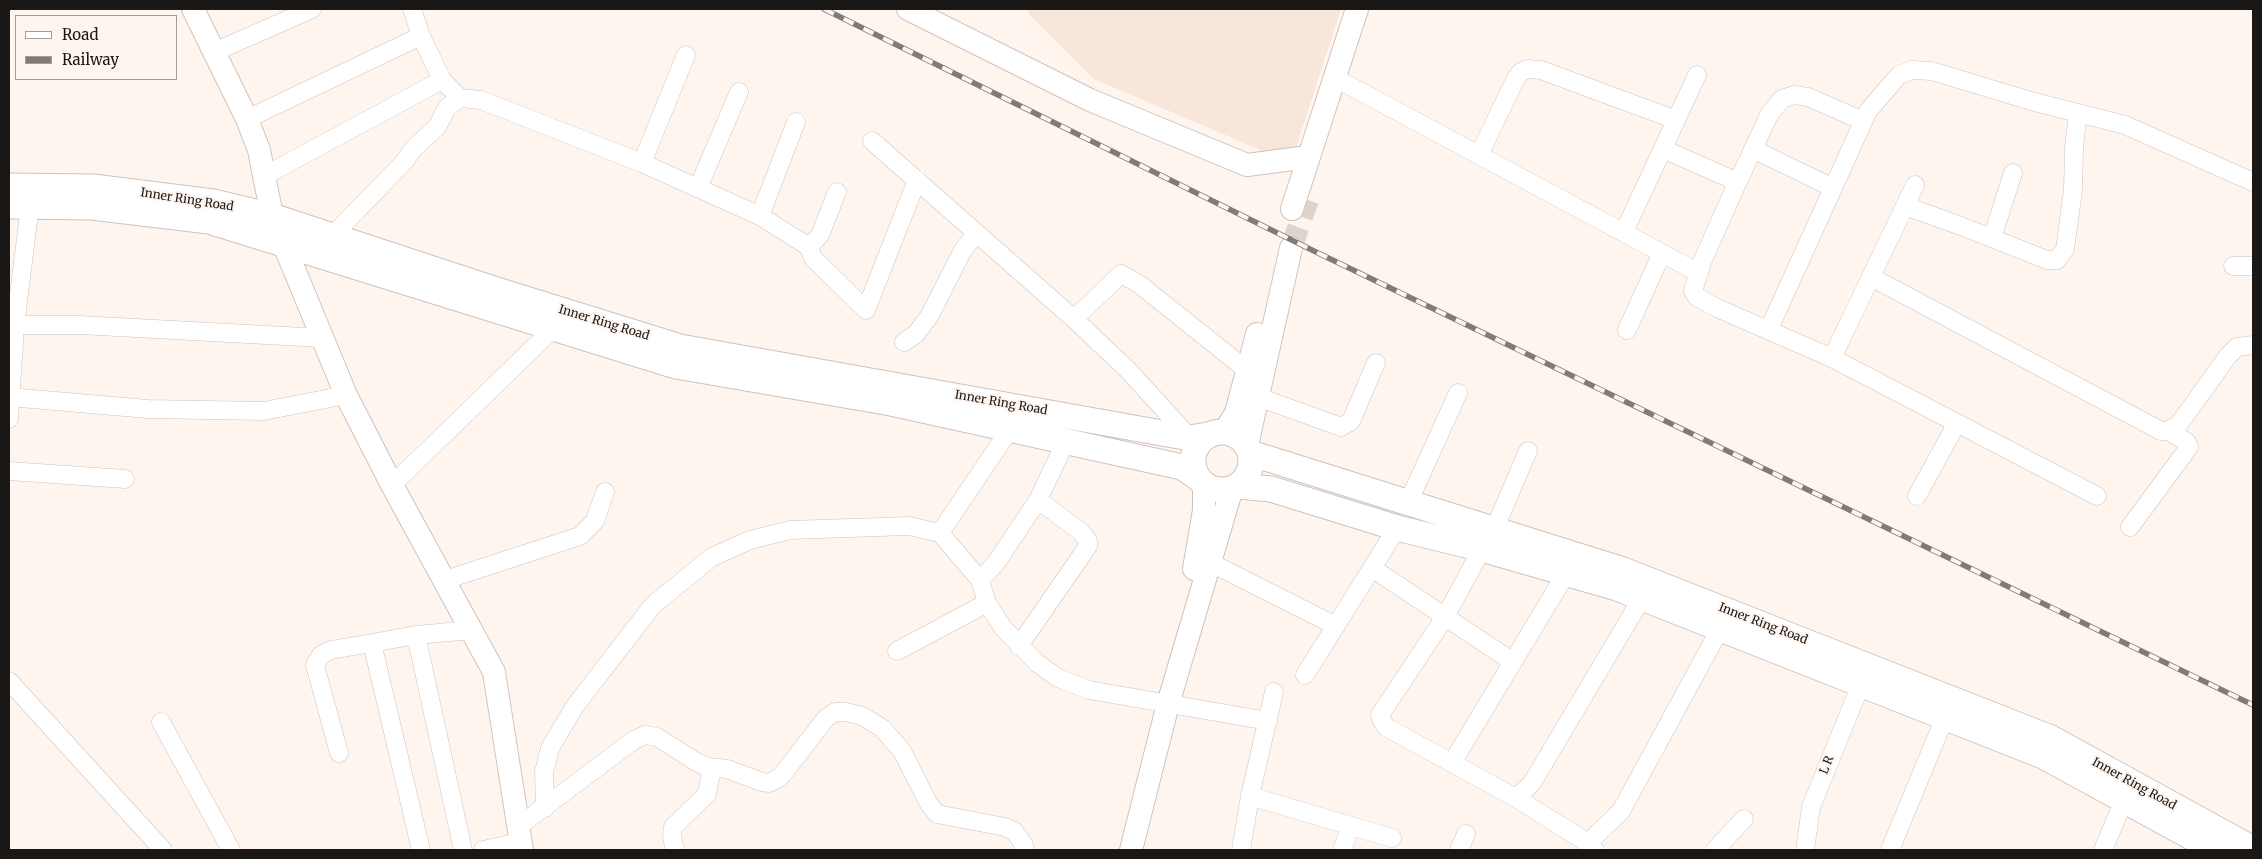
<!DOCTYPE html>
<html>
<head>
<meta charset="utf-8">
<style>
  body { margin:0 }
  #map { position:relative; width:2262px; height:859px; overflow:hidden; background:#fff5ef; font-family:Merriweather,serif }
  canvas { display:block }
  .frame { position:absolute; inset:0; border:10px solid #1b1714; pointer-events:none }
  .legend { position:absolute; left:15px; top:15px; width:162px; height:65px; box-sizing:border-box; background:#fff5ef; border:1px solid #a49c97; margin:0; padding:6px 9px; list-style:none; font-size:15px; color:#1b1714 }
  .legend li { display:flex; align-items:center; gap:10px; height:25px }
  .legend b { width:25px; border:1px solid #a49c97 }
</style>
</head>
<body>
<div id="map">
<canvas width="2262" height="859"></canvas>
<div class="frame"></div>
<ul class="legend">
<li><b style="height:6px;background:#fff"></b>Road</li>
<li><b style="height:6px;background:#817a76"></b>Railway</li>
</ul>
</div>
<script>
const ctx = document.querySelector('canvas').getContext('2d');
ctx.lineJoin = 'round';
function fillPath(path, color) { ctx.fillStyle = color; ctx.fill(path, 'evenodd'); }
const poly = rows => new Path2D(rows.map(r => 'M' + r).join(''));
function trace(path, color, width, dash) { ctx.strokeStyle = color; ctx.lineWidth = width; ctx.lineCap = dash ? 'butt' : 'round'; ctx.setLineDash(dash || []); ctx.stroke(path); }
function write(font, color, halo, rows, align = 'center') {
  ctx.font = font + ' Merriweather,serif'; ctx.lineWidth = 4; ctx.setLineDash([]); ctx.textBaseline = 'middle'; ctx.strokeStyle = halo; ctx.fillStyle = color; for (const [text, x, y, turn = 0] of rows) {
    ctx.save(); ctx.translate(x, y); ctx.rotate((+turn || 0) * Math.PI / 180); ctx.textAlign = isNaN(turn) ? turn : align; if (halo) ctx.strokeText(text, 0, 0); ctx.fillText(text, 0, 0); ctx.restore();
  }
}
fillPath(poly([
  [1027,9,1341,9,1291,163,1094,79,1029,14]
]), '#f9e6da');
trace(poly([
  [1291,248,1308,200]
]), '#ddd4ce', 22, [22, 11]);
const minor = poly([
  [421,36,442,80],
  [214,52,312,9],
  [1337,79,1699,273],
  [247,119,421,36,412,9],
  [1863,121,1808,97,1794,95,1782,99,1769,115,1735,188,1702,262,1693,291,1697,297,1717,308,1832,358,2097,496],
  [872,141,1074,319,1128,370,1190,438],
  [1663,149,1738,182],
  [1753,149,1833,188],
  [1479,155,1516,78,1521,72,1527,69,1541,70,1676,120],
  [642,163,686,55],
  [264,176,442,80,460,98,481,100,642,163,760,216,809,247,813,258,866,310,917,180],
  [698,188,739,92],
  [1905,206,1961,226,2047,260,2057,260,2065,249,2073,190,2074,147,2078,113],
  [760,216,796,122],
  [1624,232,1697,75],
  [332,236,404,162,414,148,437,127,447,108,460,98],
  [1992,238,2013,173],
  [809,247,820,235,837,192],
  [2233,266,2253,266],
  [1871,277,2161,431,2168,431,2179,424,2228,356,2237,347,2253,345],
  [1074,319,1121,274,1139,284,1248,371],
  [9,325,80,325,322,338],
  [1769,329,1868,111,1899,75,1912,70,1932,71,2031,101,2125,125,2253,182],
  [1627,330,1662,253],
  [904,342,916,334,930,315,963,250,976,234],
  [1832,358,1915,185],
  [9,397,148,409,264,411,346,395],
  [1258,397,1341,427,1351,421,1376,363],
  [9,419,15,326,30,206],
  [9,471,125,479],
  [392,485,554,328],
  [1917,496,1957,423],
  [1408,503,1458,393],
  [2130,527,2189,447,2187,442,2168,431],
  [1494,530,1528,451],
  [940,533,1010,429],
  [1482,549,1445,617,1380,715,1382,721,1386,727,1516,798,1588,843,1595,850],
  [1209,562,1336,626],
  [1372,568,1513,662],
  [445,580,580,536,595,521,605,492],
  [980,580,996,563,1038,500,1066,441],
  [416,635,463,850],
  [1019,646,1088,546,1088,541,1081,532,1038,500],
  [897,651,987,603],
  [1305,675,1397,528],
  [9,681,163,850],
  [161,722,231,850],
  [339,753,315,665,321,655,331,650,372,643],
  [1452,763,1567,572],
  [1250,796,1392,838],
  [1516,798,1532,783,1642,598],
  [545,808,544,772,550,748,575,706,653,605,712,557,750,540,790,530,909,526,940,533,980,580,987,603,1003,628,1037,663,1058,678,1089,690,1268,721],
  [519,826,634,740,645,735,657,737,698,763,709,767,727,769,762,782,769,783,779,778,786,770,826,718,835,712,846,712,862,716,882,728,902,751,929,804,937,814,1005,827,1014,831,1024,845,1024,850],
  [1588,843,1621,811,1720,629],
  [421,850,372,643,416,635,472,630],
  [483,850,520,842],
  [675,850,672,836,673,827,707,794,712,768],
  [1241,850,1250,796,1274,692],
  [1342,850,1351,826],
  [1459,850,1466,834],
  [1715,850,1744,819],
  [1805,850,1811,807,1861,684],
  [1890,850,1945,717],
  [2103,850,2124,800]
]);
const tertiary = poly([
  [193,9,247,119,259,150,272,216,346,395,392,485,494,672,522,850],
  [908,9,1090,100,1247,165,1308,157],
  [1292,209,1357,9],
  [1224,432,1236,413,1257,334],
  [1247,445,1291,248],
  [1194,569,1204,510,1204,485],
  [1131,850,1168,704,1232,488]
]);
const secondary = poly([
  [9,186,93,187,213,202,272,216,497,290,680,347,1190,438,1207,435],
  [9,206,92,207,209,221,676,366,891,403,1182,467,1198,478],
  '1193 461a29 29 0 1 1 58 0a29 29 0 1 1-58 0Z',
  [1250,453,1623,570,2051,738,2253,849],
  [1238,486,1271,489,1397,528,1482,549,1617,588,2043,756,2215,850]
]);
trace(minor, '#cfc3bc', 19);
trace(tertiary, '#cfc3bc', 24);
trace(secondary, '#cfc3bc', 27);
trace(minor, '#fff', 18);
trace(tertiary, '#fff', 22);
trace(secondary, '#fff', 25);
const rail = poly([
  [824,9,1318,253,2253,705]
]);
trace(rail, '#817a76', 5.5);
trace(rail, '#fff5ef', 4, [11]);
write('12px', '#1b1714', '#fff5ef', [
  ["Inner Ring Road",187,200,9],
  ["Inner Ring Road",604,323,17],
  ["Inner Ring Road",1001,403,10],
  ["Inner Ring Road",1763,624,21],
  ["L R",1827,765,-68],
  ["Inner Ring Road",2134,784,29]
]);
</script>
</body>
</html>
